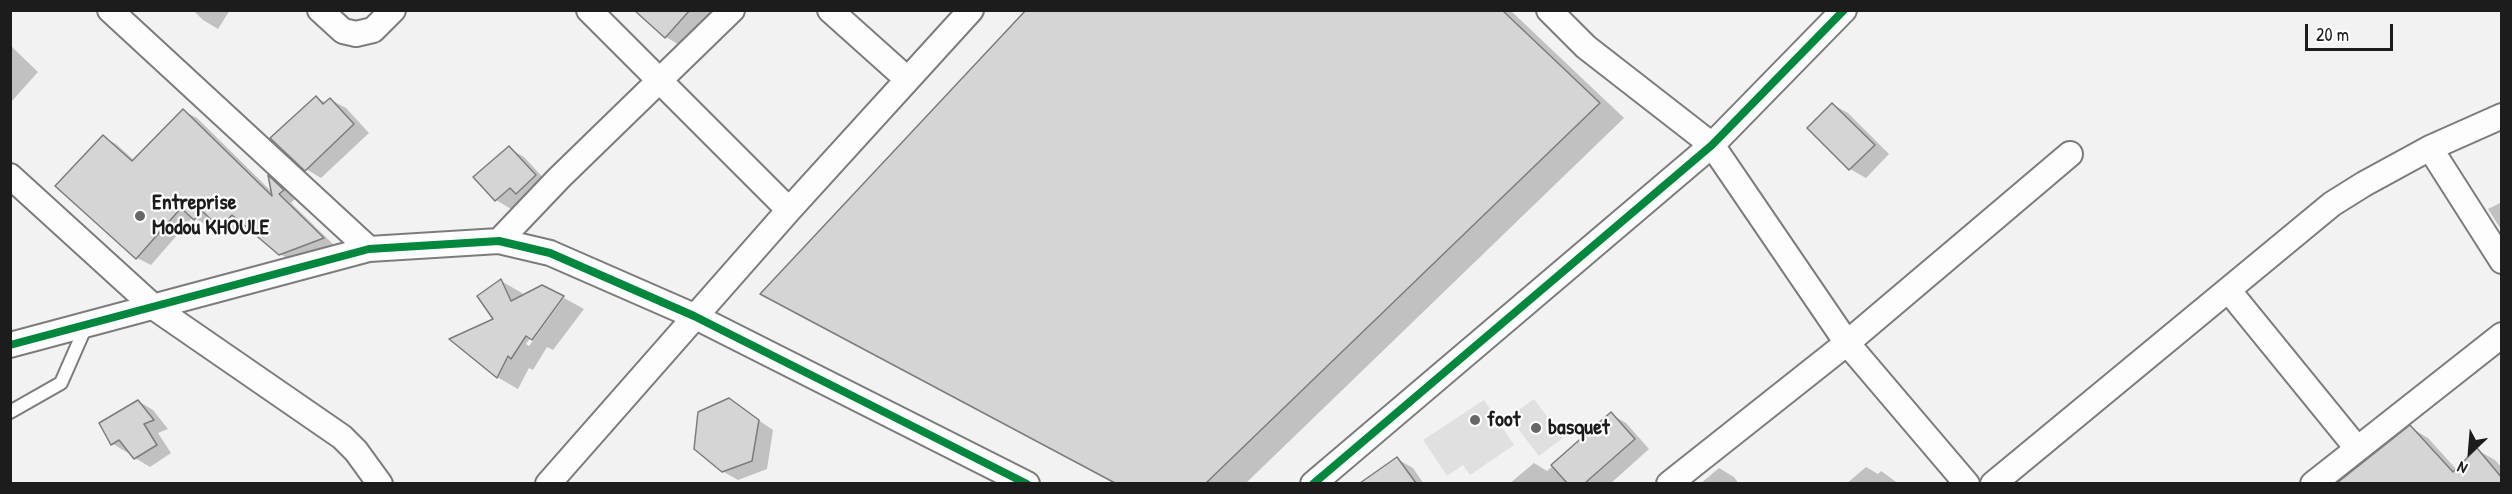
<!DOCTYPE html>
<html>
<head>
<meta charset="utf-8">
<style>
  body { margin:0 }
  #map { position:relative; width:2512px; height:494px; overflow:hidden; background:#f2f2f2; font-family:"Patrick Hand",sans-serif }
  canvas { display:block }
  .frame { position:absolute; inset:0; border:12px solid #1c1c1c; pointer-events:none }
  .north { position:absolute; left:2440px; top:422px; width:60px; height:60px; -webkit-text-stroke:4px #fff; paint-order:stroke; rotate:206deg; font-size:16px; font-weight:700; line-height:24px; text-align:center; color:#1c1c1c }
  .north::after { content:''; display:block; margin:auto; width:21px; height:27px; background:#1c1c1c; clip-path:polygon(50% 0,100% 100%,50% 72%,0 100%) }
  .scale { position:absolute; left:2305px; top:24px; width:88px; height:27px; box-sizing:border-box; border:3px solid #1c1c1c; border-top:0; padding-left:8px; font-size:18px; line-height:21px; white-space:nowrap; color:#1c1c1c; -webkit-text-stroke:4px #fff; paint-order:stroke }
</style>
</head>
<body>
<div id="map">
<canvas width="2512" height="494"></canvas>
<div class="frame"></div>
<div class="north">N</div>
<div class="scale">20 m</div>
</div>
<script>
const ctx = document.querySelector('canvas').getContext('2d');
ctx.lineJoin = 'round';
function fillPath(path, color) { ctx.fillStyle = color; ctx.fill(path, 'evenodd'); }
const poly = rows => new Path2D(rows.map(r => 'M' + r).join(''));
function trace(path, color, width, dash) { ctx.strokeStyle = color; ctx.lineWidth = width; ctx.lineCap = dash ? 'butt' : 'round'; ctx.setLineDash(dash || []); ctx.stroke(path); }
function write(font, color, halo, rows, align = 'center') {
  ctx.font = font + ' "Patrick Hand",sans-serif'; ctx.lineWidth = 4.5; ctx.setLineDash([]); ctx.textBaseline = 'middle'; ctx.strokeStyle = halo; ctx.fillStyle = color; for (const [text, x, y, turn = 0] of rows) {
    ctx.save(); ctx.translate(x, y); ctx.rotate((+turn || 0) * Math.PI / 180); ctx.textAlign = isNaN(turn) ? turn : align; if (halo) ctx.strokeText(text, 0, 0); ctx.fillText(text, 0, 0); ctx.restore();
  }
}
fillPath(poly([
  [1534,399,1563,438,1539,456,1509,417],
  [1484,400,1514,445,1470,475,1463,465,1447,476,1423,440]
]), '#e0e0e0');
fillPath(poly([
  [193,10,230,10,218,29,203,20],
  [659,10,713,10,681,46,666,37,648,21],
  [1028,10,1510,10,1624,118,1245,484,1116,484,787,308],
  [10,45,38,72,11,102,10,101],
  [317,98,326,103,331,100,346,108,369,133,321,178,306,169],
  [1832,104,1848,113,1889,154,1866,178,1850,169,1809,128],
  [183,111,197,118,273,193,270,178,282,185,296,198,291,203,335,246,294,262,280,254,244,224,234,235,214,220,208,226,193,217,151,265,137,258,103,137,116,144,135,161],
  [509,148,524,157,550,185,524,197,511,209,496,200,475,177],
  [2502,202,2502,231,2488,209],
  [501,281,522,293,523,296,561,297,526,344,529,346,564,298,584,309,553,350,547,347,533,370,529,368,518,389,497,377,495,319],
  [729,400,773,430,767,469,738,480,722,471],
  [138,401,153,410,168,429,158,433,171,453,150,467,135,458,130,452,128,453,113,444,101,424],
  [1611,414,1626,423,1649,449,1610,484,1509,484,1534,463,1547,471],
  [2410,427,2428,438,2457,470,2477,450,2495,460,2502,468,2502,484,2338,484],
  [1397,459,1413,468,1424,484,1379,484],
  [1866,467,1878,474,1881,471,1899,484,1846,484],
  [1719,468,1734,477,1739,484,1700,484]
]), '#0003');
const building = poly([
  [634,10,690,10,665,38,634,10],
  [1026,10,1502,10,1600,103,1206,483,1115,483,760,294,1026,10],
  [316,96,323,104,330,98,354,124,305,171,270,138,316,96],
  [1832,103,1875,145,1849,170,1807,128,1832,103],
  [183,109,272,196,268,175,284,190,279,194,324,238,279,255,232,215,220,228,202,211,194,220,181,208,136,259,55,186,103,135,132,161,183,109],
  [509,146,536,175,516,194,510,188,495,201,473,177,509,146],
  [501,279,511,301,542,285,564,296,532,340,526,336,511,359,508,356,497,378,449,339,493,319,477,296,501,279],
  [729,398,759,420,752,461,722,472,694,449,698,412,729,398],
  [138,400,154,420,144,424,157,445,134,459,119,440,111,445,99,423,138,400],
  [1611,412,1635,439,1585,483,1567,483,1551,465,1611,412],
  [2410,425,2453,472,2477,448,2502,478,2502,483,2337,483,2410,425],
  [1397,457,1416,483,1360,483,1397,457]
]);
fillPath(building, '#d5d5d5');
trace(building, '#7c7c7c', 1.5);
const lane = poly([
  [10,412,61,383,86,326]
]);
const street = poly([
  [110,10,369,249],
  [320,10,343,31,356,34,373,30,393,10],
  [589,10,789,210],
  [830,10,907,79],
  [1549,10,1586,47,1712,145,1847,343,1967,484],
  [2430,148,2502,261],
  [10,176,155,308,342,437,356,451,380,484],
  [499,241,559,178,732,10],
  [2229,291,2356,447],
  [10,345,369,249,499,241,550,253,694,316,1027,484],
  [548,484,789,210,971,10],
  [1313,484,1712,145,1844,10],
  [1669,484,1847,343,2070,154],
  [1993,484,2332,204,2364,184,2430,148,2502,116],
  [2313,484,2502,335]
]);
trace(lane, '#7c7c7c', 16);
trace(street, '#7c7c7c', 28);
trace(lane, '#fdfdfd', 12);
trace(street, '#fdfdfd', 24);
trace(poly([
  [10,345,369,249,499,241,550,253,694,316,1027,484],
  [1313,484,1712,145,1844,10]
]), '#00873e', 8);
for (const [x, y, r, color] of [
  [140,216,6,"#676767"],
  [1475,420,6,"#676767"],
  [1536,428,6,"#676767"]
]) { const dot = new Path2D(); dot.arc(x, y, r, 0, 2 * Math.PI); ctx.fillStyle = color; ctx.fill(dot); trace(dot, '#fff', 2); }
write('bold 22px', '#1c1c1c', '#fff', [
  ["Entreprise",152,203],
  ["Modou KHOULE",152,228],
  ["foot",1487,420],
  ["basquet",1548,428]
], 'left');
</script>
</body>
</html>
